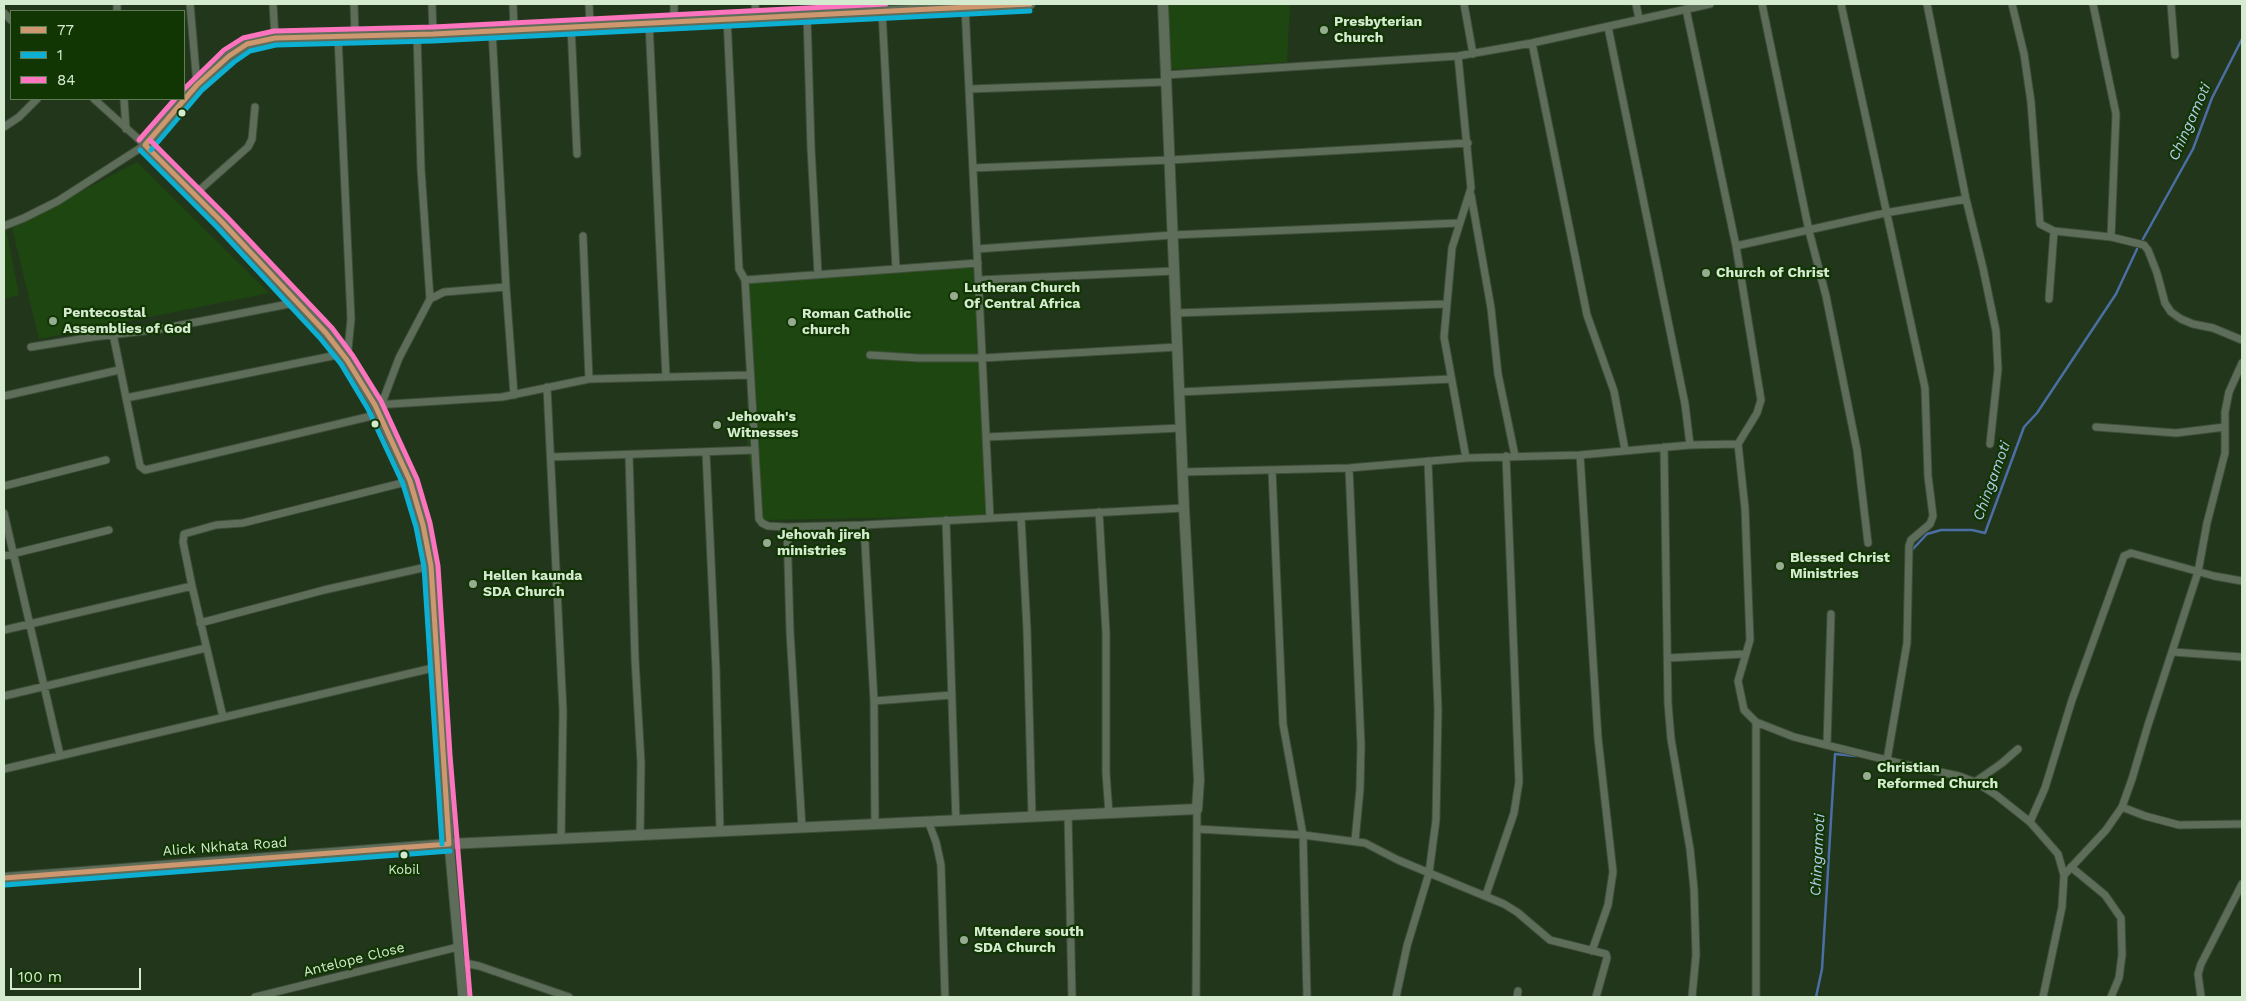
<!DOCTYPE html>
<html>
<head>
<meta charset="utf-8">
<style>
  body { margin:0 }
  #map { position:relative; width:2246px; height:1001px; overflow:hidden; background:#21361b; font-family:"Work Sans",sans-serif }
  canvas { display:block }
  .frame { position:absolute; inset:0; border:5px solid #d5ebd0; pointer-events:none }
  .legend { position:absolute; left:10px; top:10px; width:175px; height:90px; box-sizing:border-box; background:#113604; border:1px solid #5f7e56; margin:0; padding:6px 9px; list-style:none; font-size:15px; color:#d5ebd0 }
  .legend li { display:flex; align-items:center; gap:10px; height:25px }
  .legend b { width:25px; border:1px solid #5f7e56 }
  .scale { position:absolute; left:10px; top:968px; width:131px; height:22px; box-sizing:border-box; border:2px solid #d5ebd0; border-top:0; padding-left:6px; font-size:15px; line-height:18px; white-space:nowrap; color:#d5ebd0; -webkit-text-stroke:4px #113604; paint-order:stroke }
</style>
</head>
<body>
<div id="map">
<canvas width="2246" height="1001"></canvas>
<div class="frame"></div>
<ul class="legend">
<li><b style="height:6px;background:#cd976f"></b>77</li>
<li><b style="height:6px;background:#0dafd3"></b>1</li>
<li><b style="height:6px;background:#fc73be"></b>84</li>
</ul>
<div class="scale">100 m</div>
</div>
<script>
const ctx = document.querySelector('canvas').getContext('2d');
ctx.lineJoin = 'round';
function fillPath(path, color) { ctx.fillStyle = color; ctx.fill(path, 'evenodd'); }
const poly = rows => new Path2D(rows.map(r => 'M' + r).join(''));
function trace(path, color, width, dash) { ctx.strokeStyle = color; ctx.lineWidth = width; ctx.lineCap = dash ? 'butt' : 'round'; ctx.setLineDash(dash || []); ctx.stroke(path); }
function write(font, color, halo, rows, align = 'center') {
  ctx.font = font + ' "Work Sans",sans-serif'; ctx.lineWidth = 4.5; ctx.setLineDash([]); ctx.textBaseline = 'middle'; ctx.strokeStyle = halo; ctx.fillStyle = color; for (const [text, x, y, turn = 0] of rows) {
    ctx.save(); ctx.translate(x, y); ctx.rotate((+turn || 0) * Math.PI / 180); ctx.textAlign = isNaN(turn) ? turn : align; if (halo) ctx.strokeText(text, 0, 0); ctx.fillText(text, 0, 0); ctx.restore();
  }
}
fillPath(poly([
  [1161,4,1290,4,1287,62,1164,70],
  [137,162,269,293,39,339,12,228],
  [4,223,5,223,19,295,4,299],
  [974,260,987,516,762,520,747,451,747,276]
]), '#1e4611');
trace(poly([
  [2143,239,2193,149,2212,98,2242,39],
  [1912,550,1927,534,1941,530,1972,530,1985,533,2024,427,2037,413,2116,294,2137,249],
  [1816,997,1822,969,1835,754,1856,756]
]), '#4b6fa4', 2.5);
const minor = poly([
  [117,4,117,11],
  [190,4,197,85],
  [273,4,275,38],
  [354,4,355,36],
  [432,4,433,34],
  [513,4,514,29],
  [589,4,590,25],
  [674,4,674,21],
  [755,4,756,17],
  [831,4,831,14],
  [1464,4,1473,54],
  [1636,4,1639,19],
  [1762,4,1809,231,1826,296,1857,450,1868,543],
  [1841,4,1925,388,1928,476,1933,516,1930,524,1911,540,1909,546,1907,643,1887,760],
  [1927,4,1966,199,1983,268,1996,331,1998,369,1990,444],
  [2012,4,2024,54,2031,102,2040,224,2054,231,2111,237,2144,245,2148,250,2157,273,2165,303,2171,312,2181,319,2193,324,2213,328,2242,340],
  [2093,4,2116,114,2111,237],
  [2171,4,2175,55],
  [965,7,990,518],
  [882,12,896,269],
  [4,13,11,20],
  [807,15,811,148,818,274],
  [727,18,739,269,745,280],
  [649,23,666,377],
  [571,26,577,154],
  [1608,27,1685,404,1690,445],
  [492,30,506,287,514,395],
  [417,34,421,169,430,299],
  [338,37,351,319,347,360],
  [1532,43,1587,315,1614,391,1625,450],
  [1458,56,1471,188,1452,248,1444,337,1466,458],
  [1166,75,1458,56,1532,43,1710,4],
  [970,89,1166,82],
  [124,99,126,129],
  [4,127,19,117,37,99],
  [973,168,1170,160,1468,143],
  [195,194,248,147,252,139,255,107],
  [1471,195,1491,308,1498,374,1515,456],
  [4,226,24,218,58,201,145,145,94,99],
  [583,236,589,379],
  [1736,246,1885,213,1966,199],
  [977,249,1173,235,1459,223],
  [978,263,745,280,759,519,762,523,768,526,787,527,864,525,1184,508],
  [979,280,1174,271],
  [2049,299,2054,231],
  [1176,313,1446,304],
  [113,334,140,466,145,470,380,414],
  [31,347,93,337,161,329,299,302],
  [870,355,919,358,983,358,1178,347],
  [547,387,563,711,561,839],
  [1180,392,1451,379],
  [4,396,119,370],
  [126,398,342,354],
  [382,403,399,358,430,299,444,292,506,287],
  [375,405,502,397,589,379,750,375],
  [2096,427,2176,433,2225,427],
  [987,437,1181,428],
  [1738,444,1745,508,1750,640,1738,681,1744,710,1756,722,1794,737,1907,765,1959,776,1975,782,1996,795,2030,822,2058,854,2064,875,2062,907,2043,997],
  [1664,447,1668,703,1671,739,1690,849,1694,889,1696,955,1692,997],
  [706,452,716,670,720,832],
  [629,455,635,659,641,763,640,836],
  [1580,455,1598,738,1613,872,1608,905,1592,951],
  [551,457,755,450],
  [1349,468,1361,745,1360,789,1355,841],
  [1272,470,1283,724,1303,835,1307,997],
  [1183,472,1349,468,1466,458,1580,455,1690,445,1738,444,1757,413,1761,400,1736,246,1686,9],
  [4,486,106,460],
  [1099,512,1106,633,1106,773,1109,814],
  [4,513,60,755],
  [1021,517,1027,630,1032,817],
  [946,520,956,821],
  [864,525,874,701,875,825],
  [787,527,790,632,802,828],
  [4,556,109,530],
  [200,623,324,590,431,566],
  [4,630,192,586],
  [2173,652,2242,657],
  [1668,658,1744,654],
  [4,696,206,648],
  [874,701,952,695],
  [223,717,192,586,183,542,184,534,216,525,243,523,410,481],
  [1756,722,1756,997],
  [1827,745,1831,614],
  [4,769,437,667],
  [1975,782,2002,763,2018,749],
  [2122,807,2145,816,2179,825,2242,824],
  [1068,815,1072,997],
  [928,821,936,842,941,865,945,997],
  [2030,822,2045,788,2072,700,2124,556,2131,553,2214,576,2242,581],
  [1197,829,1303,835,1365,843,1398,860,1504,904,1517,912,1550,940,1606,954,1607,958,1596,997],
  [2071,867,2105,895,2121,918,2122,955,2119,978,2111,997],
  [2064,875,2106,830,2122,807,2132,779,2148,725,2198,572,2207,523,2225,453,2225,412,2229,392,2242,363],
  [1486,895,1514,813,1519,782,1506,456],
  [460,962,479,966,569,997],
  [255,997,458,947],
  [1196,997,1197,809],
  [1396,997,1407,946,1429,873,1436,820,1438,709,1428,461],
  [1517,997,1518,991],
  [2201,997,2198,974,2201,964,2242,884]
]);
const tertiary = poly([
  [449,844,463,997]
]);
const secondary = poly([
  [449,844,431,566,423,525,410,481,375,405,347,360,326,333,222,222,145,145,197,85,229,56,247,44,275,38,433,34,1030,4],
  [4,878,449,844,1197,809,1199,780,1184,508,1163,4]
]);
trace(minor, '#3e4e39', 9);
trace(tertiary, '#3e4e39', 11);
trace(secondary, '#3e4e39', 12);
trace(minor, '#5d6d59', 7);
trace(tertiary, '#5d6d59', 9);
trace(secondary, '#5d6d59', 10);
trace(poly([
  [145,145,197,85,229,56,247,44,275,38,433,34,1030,4],
  [145,145,222,222,326,333,347,360,375,405,410,481,423,525,431,566,449,844],
  [4,878,449,844]
]), '#cd976f', 5);
trace(poly([
  [140,150,217,227,320,338,341,364,368,409,403,484,416,527,424,567,442,844],
  [151,150,202,90,234,62,250,51,276,45,433,41,1030,11],
  [5,885,450,851]
]), '#0dafd3', 5);
trace(poly([
  [184,89,224,50,243,38,274,31,433,27,886,4],
  [139,140,175,99],
  [150,140,227,217,332,328,353,356,381,401,417,479,430,523,438,566,450,755,470,996]
]), '#fc73be', 5);
for (const [x, y, r, color] of [
  [1324,30,5,"#96ac91"],
  [182,113,4.5,"#d5ebd0"],
  [1706,273,5,"#96ac91"],
  [954,296,5,"#96ac91"],
  [53,321,5,"#96ac91"],
  [792,322,5,"#96ac91"],
  [375,424,4.5,"#d5ebd0"],
  [717,425,5,"#96ac91"],
  [767,543,5,"#96ac91"],
  [1780,566,5,"#96ac91"],
  [473,584,5,"#96ac91"],
  [1867,776,5,"#96ac91"],
  [404,855,4.5,"#d5ebd0"],
  [964,940,5,"#96ac91"]
]) { const dot = new Path2D(); dot.arc(x, y, r, 0, 2 * Math.PI); ctx.fillStyle = color; ctx.fill(dot); trace(dot, '#113604', 2); }
write('13px', '#d5ebd0', '#113604', [
  ["Kobil",404,870]
]);
write('bold 14px', '#d5ebd0', '#113604', [
  ["Presbyterian",1334,22],
  ["Church",1334,38],
  ["Church of Christ",1716,273],
  ["Lutheran Church",964,288],
  ["Of Central Africa",964,304],
  ["Pentecostal",63,313],
  ["Assemblies of God",63,329],
  ["Roman Catholic",802,314],
  ["church",802,330],
  ["Jehovah's",727,417],
  ["Witnesses",727,433],
  ["Jehovah jireh",777,535],
  ["ministries",777,551],
  ["Blessed Christ",1790,558],
  ["Ministries",1790,574],
  ["Hellen kaunda",483,576],
  ["SDA Church",483,592],
  ["Christian",1877,768],
  ["Reformed Church",1877,784],
  ["Mtendere south",974,932],
  ["SDA Church",974,948]
], 'left');
write('14px', '#d5ebd0', '#113604', [
  ["Alick Nkhata Road",225,847,-4],
  ["Antelope Close",354,960,-14]
]);
write('italic 15px', '#b6ccee', '#113604', [
  ["Chingamoti",2190,122,-66],
  ["Chingamoti",1992,481,-70],
  ["Chingamoti",1818,855,-87]
]);
</script>
</body>
</html>
